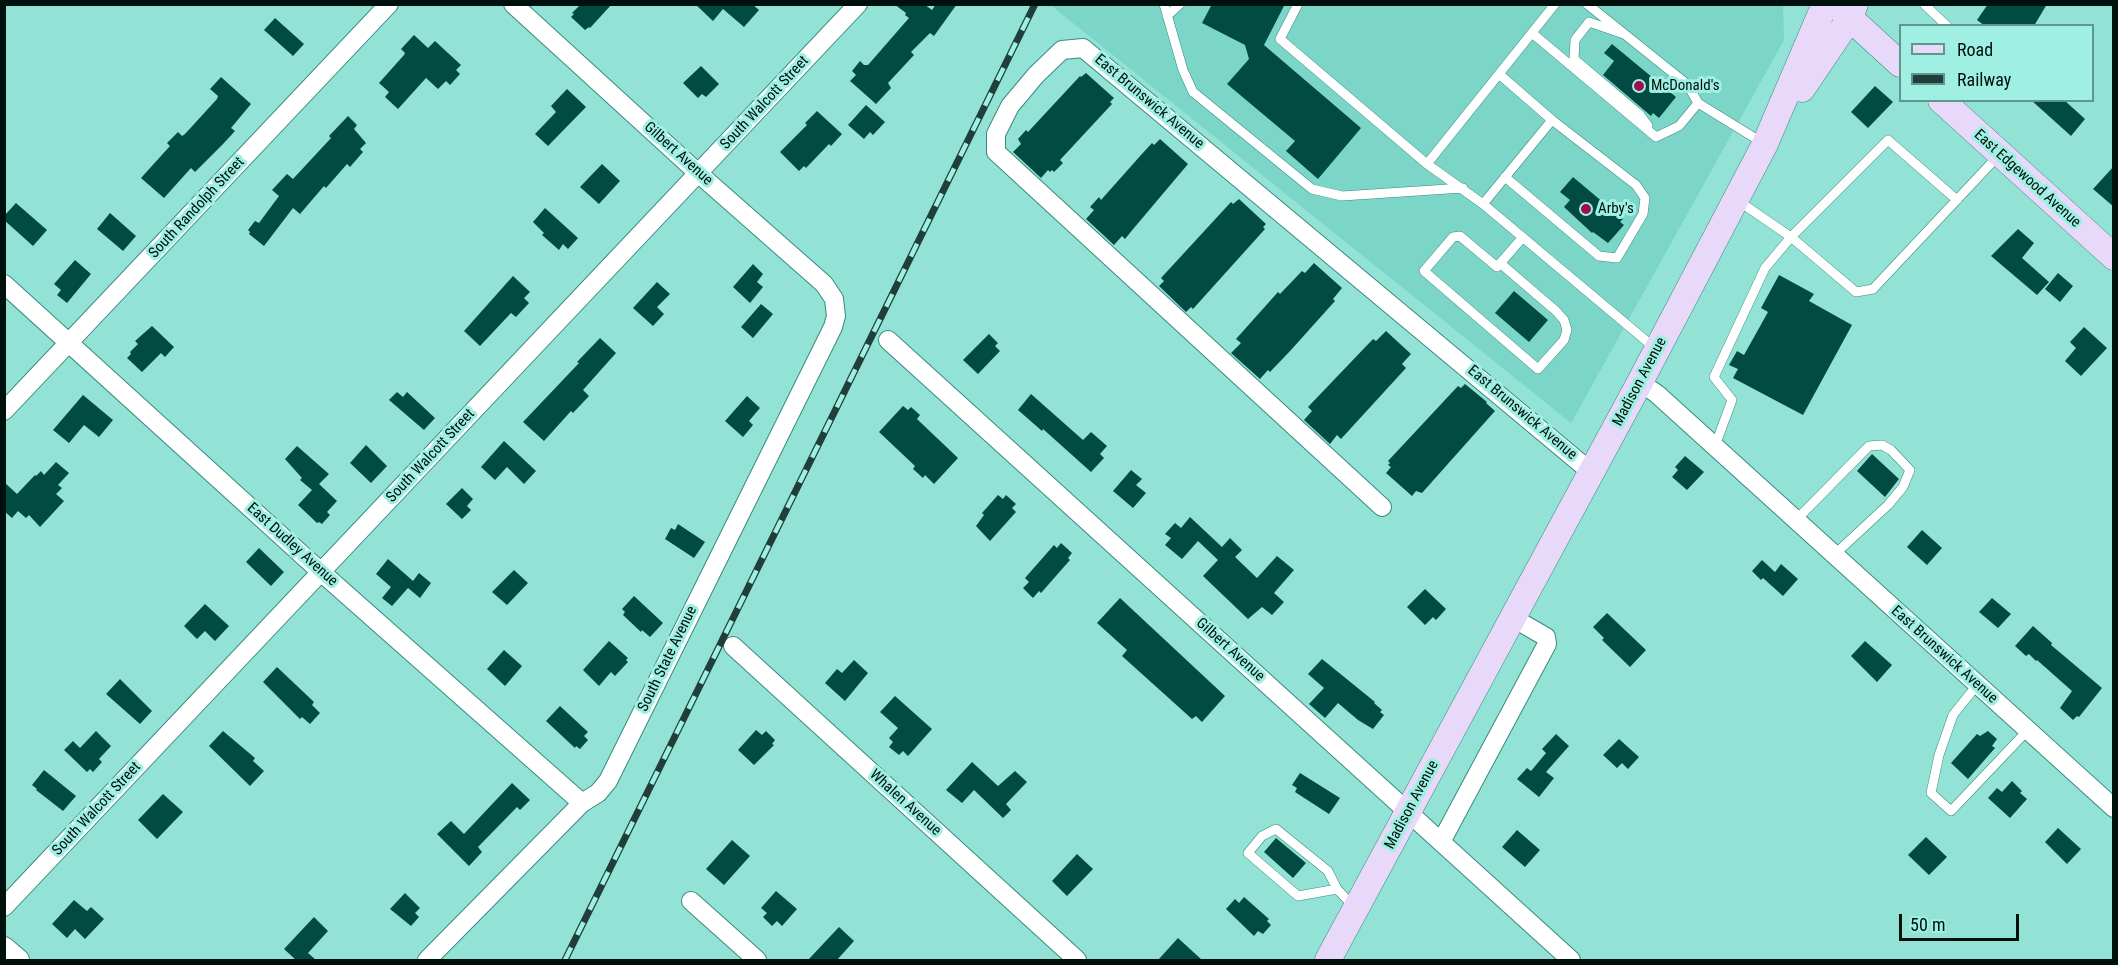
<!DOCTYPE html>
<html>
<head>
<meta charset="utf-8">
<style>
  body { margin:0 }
  #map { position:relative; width:2118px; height:965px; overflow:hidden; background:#92e2d5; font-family:"Roboto Condensed",sans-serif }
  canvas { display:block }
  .frame { position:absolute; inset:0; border:6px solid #00100d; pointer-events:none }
  .legend { position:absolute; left:1899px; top:24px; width:195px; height:78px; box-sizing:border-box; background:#9ff0e2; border:2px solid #5f968d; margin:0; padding:8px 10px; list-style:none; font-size:18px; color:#00100d }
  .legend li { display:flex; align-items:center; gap:12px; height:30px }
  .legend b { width:30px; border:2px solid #5f968d }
  .scale { position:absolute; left:1899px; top:914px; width:120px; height:27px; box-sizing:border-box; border:3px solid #00100d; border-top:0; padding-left:8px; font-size:18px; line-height:21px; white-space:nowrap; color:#00100d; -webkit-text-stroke:4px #9ff0e2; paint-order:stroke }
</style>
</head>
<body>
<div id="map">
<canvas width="2118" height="965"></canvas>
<div class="frame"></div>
<ul class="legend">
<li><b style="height:8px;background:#e8d9fb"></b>Road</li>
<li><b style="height:8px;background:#203f39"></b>Railway</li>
</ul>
<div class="scale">50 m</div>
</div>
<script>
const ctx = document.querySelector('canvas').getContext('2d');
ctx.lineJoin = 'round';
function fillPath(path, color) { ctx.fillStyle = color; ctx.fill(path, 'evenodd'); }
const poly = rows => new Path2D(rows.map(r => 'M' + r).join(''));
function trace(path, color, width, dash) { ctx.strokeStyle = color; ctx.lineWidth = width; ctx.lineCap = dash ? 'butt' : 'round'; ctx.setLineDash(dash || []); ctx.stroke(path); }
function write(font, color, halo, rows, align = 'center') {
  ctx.font = font + ' "Roboto Condensed",sans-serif'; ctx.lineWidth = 6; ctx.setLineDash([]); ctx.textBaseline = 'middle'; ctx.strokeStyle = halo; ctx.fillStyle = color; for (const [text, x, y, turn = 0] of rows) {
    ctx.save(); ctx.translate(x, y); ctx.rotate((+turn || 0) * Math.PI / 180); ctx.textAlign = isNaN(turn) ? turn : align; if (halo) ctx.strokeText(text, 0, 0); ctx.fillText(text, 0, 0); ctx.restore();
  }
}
fillPath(poly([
  [1054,4,1783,4,1784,40,1571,423,1053,7]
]), '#7bd6c8');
fillPath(poly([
  [581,4,612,4,590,28,589,27,585,30,571,17,574,14,572,13],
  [695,4,752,4,759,10,744,27,723,9,713,21],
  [894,4,924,4,932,10,936,4,957,4,934,36,930,33,911,52,914,55,888,83,891,88,876,104,850,81,856,75,852,71,860,61,864,65,868,65,909,18,905,15,906,13],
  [1212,4,1285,4,1264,45,1361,128,1318,179,1286,151,1295,141,1227,84,1249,59,1245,45,1202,23],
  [1988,4,2047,4,2034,26,1985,26,1977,20],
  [275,18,304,44,293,56,264,30],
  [414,35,428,48,435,41,461,65,456,70,460,74,450,85,446,81,438,89,426,78,398,109,385,97,389,92,379,83,404,55,405,53,401,49],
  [1612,44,1676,97,1659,118,1653,113,1651,116,1603,75,1614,61,1604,53],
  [701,66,719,84,706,97,702,94,698,98,683,83],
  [1086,73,1114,98,1110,102,1112,104,1060,160,1063,163,1054,172,1052,170,1050,172,1048,170,1041,178,1013,152,1021,144,1018,139,1026,130,1028,132,1080,76,1081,77],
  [221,77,251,104,231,128,235,131,223,144,195,172,191,168,164,198,141,178,170,146,167,143,178,132,182,136,185,134,217,99,218,96,210,89],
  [1875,86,1893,102,1868,128,1851,112],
  [567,89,586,107,548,146,535,134,556,112,551,106],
  [2031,100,2064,100,2085,119,2071,136],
  [866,105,885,122,873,135,870,132,864,139,848,125],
  [817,111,842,134,831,146,829,144,806,168,804,166,799,171,780,152,807,125,805,123],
  [348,116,357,125,354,129,366,143,360,149,363,152,350,167,347,164,326,188,324,186,300,214,293,208,264,246,249,234,250,232,248,230,255,221,259,223,279,196,272,190,287,174,293,179,331,138,329,136],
  [1160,139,1188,164,1134,228,1125,239,1122,236,1114,245,1086,219,1094,210,1090,207,1099,197,1101,200,1141,155,1152,143,1154,145],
  [602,164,620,181,599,204,580,187],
  [2114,166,2114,207,2093,189],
  [1573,177,1623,219,1620,222,1624,225,1608,243,1593,232,1592,233,1564,207,1570,200,1560,192],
  [1239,199,1266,224,1263,227,1265,229,1193,309,1191,307,1186,312,1159,286,1164,281,1161,278,1231,202,1233,204],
  [16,203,47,230,33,246,4,220,4,216],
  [545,208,578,238,568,249,563,244,559,250,542,235,544,233,533,222],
  [110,213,136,236,123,251,97,229],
  [2018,229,2034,243,2022,258,2049,282,2037,295,1991,256],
  [75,260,91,274,67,303,57,295,61,290,54,284],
  [1314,263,1342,288,1333,299,1335,301,1291,350,1270,372,1268,370,1260,379,1231,353,1241,343,1236,339,1278,292,1280,294,1302,271,1305,273],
  [753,264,763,274,757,282,763,287,750,303,733,287],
  [2058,273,2073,286,2060,302,2045,289],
  [1779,275,1814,294,1809,301,1852,325,1803,415,1733,378,1738,369,1729,365,1737,351,1744,355,1768,312,1761,308],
  [513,276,530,292,524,298,529,303,516,317,511,313,480,346,464,331],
  [657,282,670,294,657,307,664,314,653,326,633,308],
  [1514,291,1548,320,1529,342,1495,313],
  [761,304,773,314,753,338,741,327],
  [152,326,174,347,165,357,161,353,142,372,127,358,131,354,130,352,138,344,135,341],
  [2084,327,2107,348,2081,376,2065,361,2076,348,2070,342],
  [1386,331,1411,354,1402,364,1406,368,1341,439,1337,435,1330,444,1304,420,1312,411,1308,407,1373,339,1376,341],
  [989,334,998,343,995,346,1000,351,978,374,963,360],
  [600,338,616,353,583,390,589,396,573,413,571,411,544,441,523,422,579,363,577,362],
  [1465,384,1487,402,1486,403,1495,411,1422,493,1416,491,1412,496,1386,473,1391,467,1388,465,1390,463,1388,461,1458,386,1461,388],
  [397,392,403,397,407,392,435,418,424,430,389,400],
  [1031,394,1083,440,1091,432,1107,446,1100,454,1104,458,1091,472,1043,429,1042,431,1018,410],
  [83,395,113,420,99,437,84,425,69,443,53,430],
  [747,396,760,408,749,421,753,425,743,437,725,421],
  [903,406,908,410,911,407,920,415,917,419,958,458,934,484,925,475,923,478,913,469,915,466,879,432],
  [504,441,536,471,524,484,507,467,495,480,481,467],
  [366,445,387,466,371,483,350,463],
  [297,446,329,474,319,484,337,501,327,512,330,515,322,524,319,522,317,523,298,505,312,490,300,480,302,478,285,459],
  [1872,454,1899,479,1885,497,1857,471],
  [1685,456,1704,472,1687,490,1672,477,1678,470,1675,467],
  [56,462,69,473,58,485,62,488,56,494,64,501,40,527,29,515,26,518,18,511,12,518,4,511,4,482,17,494,35,475,36,476,41,471,44,475],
  [1131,470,1142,479,1136,485,1146,493,1133,508,1113,491],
  [462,488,473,499,467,506,471,510,462,519,446,504],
  [998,495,1003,499,1006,495,1016,504,1012,508,1016,512,990,541,976,526,984,515,982,513],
  [1190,517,1222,547,1230,538,1242,550,1235,557,1257,578,1277,556,1294,570,1274,593,1284,602,1272,615,1262,607,1248,619,1203,576,1218,560,1198,541,1182,559,1165,545,1171,538,1165,534,1175,523,1181,528],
  [678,524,705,542,694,558,665,539,671,528,675,530],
  [1922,530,1942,548,1927,565,1907,547],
  [1061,543,1072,553,1068,558,1070,560,1041,593,1039,591,1033,598,1023,588,1029,582,1025,578,1054,545,1057,548],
  [259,548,284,572,271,586,246,562],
  [388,559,413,581,419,573,431,583,420,598,408,588,392,606,382,598,391,587,376,574],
  [1762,560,1775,572,1781,564,1798,579,1783,596,1763,578,1761,580,1752,571],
  [514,570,528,583,507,605,492,592],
  [1425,589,1446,609,1436,620,1433,617,1425,625,1407,607],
  [634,596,663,623,650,637,642,630,641,632,623,615,625,612,622,609],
  [1120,598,1225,696,1202,722,1196,716,1192,719,1122,656,1127,650,1097,623],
  [1992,598,2011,614,1998,628,1979,612],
  [205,604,229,626,215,641,205,631,197,639,184,626],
  [1607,613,1646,650,1630,667,1602,640,1604,638,1593,627],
  [2033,626,2052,643,2051,645,2102,688,2079,717,2077,716,2073,720,2060,708,2072,691,2037,660,2036,661,2029,654,2026,656,2015,646],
  [609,641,628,658,626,660,628,662,615,676,611,672,599,686,583,670],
  [1865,641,1892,665,1877,682,1851,656],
  [504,650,522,666,505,686,487,669],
  [1322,659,1375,702,1374,703,1382,710,1380,712,1384,715,1373,729,1358,720,1338,703,1325,718,1309,704,1324,688,1308,674],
  [854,660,868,673,845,701,825,683,837,669,842,673],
  [277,667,314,702,312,705,320,713,310,724,302,717,300,719,263,682],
  [120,679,152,711,140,724,106,694],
  [895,696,932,729,908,756,903,751,899,755,889,747,893,742,889,738,898,728,880,712],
  [560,706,588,732,584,736,588,740,580,749,576,746,575,748,546,721],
  [756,730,762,735,766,731,775,740,772,744,774,745,754,765,738,750],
  [96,731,111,746,99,759,102,762,93,772,90,769,87,772,64,750,73,741,80,748],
  [223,731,255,758,253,761,264,771,250,786,209,746],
  [1988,731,1997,739,1992,746,1995,748,1968,779,1951,763,1977,734,1980,736],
  [1556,734,1569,746,1546,772,1554,778,1539,797,1517,779,1527,768,1531,771,1546,753,1542,749],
  [1619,739,1639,757,1628,769,1622,763,1617,768,1603,755],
  [972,762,998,786,1015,771,1027,782,1006,804,1011,810,1003,818,974,790,962,803,946,790],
  [44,770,76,796,63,811,36,790,37,789,32,785],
  [1300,773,1340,798,1329,814,1295,792,1297,788,1292,785],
  [2012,781,2022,791,2020,793,2027,799,2010,818,1988,798,1997,788,2002,792],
  [512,783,530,800,520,810,517,807,478,847,482,852,469,866,437,834,451,821,464,834],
  [163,794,183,812,157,839,138,820],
  [2058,828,2081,849,2067,864,2045,842],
  [1517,830,1540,850,1525,867,1502,847],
  [1926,837,1947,857,1929,875,1908,855],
  [1276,838,1306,863,1293,878,1264,852],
  [732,840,750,856,724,885,706,869],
  [1077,854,1093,869,1067,896,1052,881],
  [776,891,797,909,782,926,777,921,772,926,763,917,767,913,761,908],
  [405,893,420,908,415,913,419,917,411,926,390,909],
  [1244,897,1269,919,1267,921,1271,925,1263,934,1258,931,1254,936,1226,909,1235,899,1239,903],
  [74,900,87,911,91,907,104,919,85,939,75,929,67,938,52,924],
  [314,917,328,931,308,953,316,960,296,960,284,949],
  [839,927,854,941,837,960,808,960],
  [1178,938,1202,960,1158,960]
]), '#024b43');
const service = poly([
  [1164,4,1183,70,1193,92,1312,189,1342,196,1463,188],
  [1298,4,1280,39,1427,164,1555,4],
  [1587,4,1688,85,1698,103],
  [1924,4,1947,26],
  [1167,16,1180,4],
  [1532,33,1656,137,1679,126,1698,103,1763,143],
  [1624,34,1589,22,1575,40,1574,59,1640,115,1648,126],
  [1427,164,1483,204,1656,349],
  [1505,177,1599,256,1617,258,1643,214,1645,198,1636,185,1552,120],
  [1737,200,1791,237,1888,140,1957,200],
  [1483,204,1552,120,1499,74],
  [1500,263,1556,311,1564,320,1567,330,1564,340,1538,369,1424,271,1453,237,1460,236,1497,267,1523,237],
  [1715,446,1732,400,1714,377,1765,268,1791,237,1856,292,1873,289,1998,156],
  [1796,520,1869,446,1882,445,1891,450,1910,470,1903,487,1888,505,1834,555],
  [1977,685,1953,715,1939,755,1931,793,1951,811,2028,730],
  [1337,889,1298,896,1248,853,1262,836,1276,829,1328,871,1337,889,1354,907]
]);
const minor = poly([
  [4,284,321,572,582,803],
  [888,340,1571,960],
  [1640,382,1657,394,2114,808],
  [4,411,389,4],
  [1382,507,996,152,996,134,1010,106,1036,75,1062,50,1083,48,1591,472],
  [733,646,1077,960],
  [1441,842,1547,644,1546,637,1513,618],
  [691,901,757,960],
  [4,907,858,4],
  [427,960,582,803,598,793,608,781,833,327,836,316,834,299,824,284,698,173,513,4]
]);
const tertiary = poly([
  [4,948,18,960]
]);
const secondary = poly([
  [1839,8,1900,64],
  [1802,89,1850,18,1855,4],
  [1941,100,2114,257],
  [1328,960,1640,382,1765,144,1825,4]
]);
trace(service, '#398b7f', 10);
trace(minor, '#398b7f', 20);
trace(tertiary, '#398b7f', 24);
trace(secondary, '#398b7f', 27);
trace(service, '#fff', 9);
trace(minor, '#fff', 18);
trace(tertiary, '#fff', 22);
trace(secondary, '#e8d9fb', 26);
const rail = poly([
  [565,960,1035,4]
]);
trace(rail, '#203f39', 7);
trace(rail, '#9ff0e2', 4.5, [14]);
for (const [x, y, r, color] of [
  [1639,86,6,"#a10c50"],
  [1586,209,6,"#a10c50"]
]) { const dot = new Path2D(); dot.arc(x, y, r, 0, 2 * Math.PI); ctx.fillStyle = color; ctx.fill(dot); trace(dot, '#9ff0e2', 2); }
write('15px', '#00100d', '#9ff0e2', [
  ["McDonald's",1651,86],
  ["Arby's",1598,209]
], 'left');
write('15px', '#00100d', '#9ff0e2', [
  ["East Brunswick Avenue",1149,102,40],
  ["South Walcott Street",765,103,-47],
  ["Gilbert Avenue",678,154,42],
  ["East Edgewood Avenue",2027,179,42],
  ["South Randolph Street",197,208,-47],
  ["Madison Avenue",1640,382,-62],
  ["East Brunswick Avenue",1522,413,40],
  ["South Walcott Street",431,456,-47],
  ["East Dudley Avenue",292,545,42],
  ["Gilbert Avenue",1230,650,42],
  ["East Brunswick Avenue",1944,655,42],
  ["South State Avenue",668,659,-64],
  ["Whalen Avenue",905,803,42],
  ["Madison Avenue",1412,805,-62],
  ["South Walcott Street",97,809,-47]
]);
</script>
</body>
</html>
